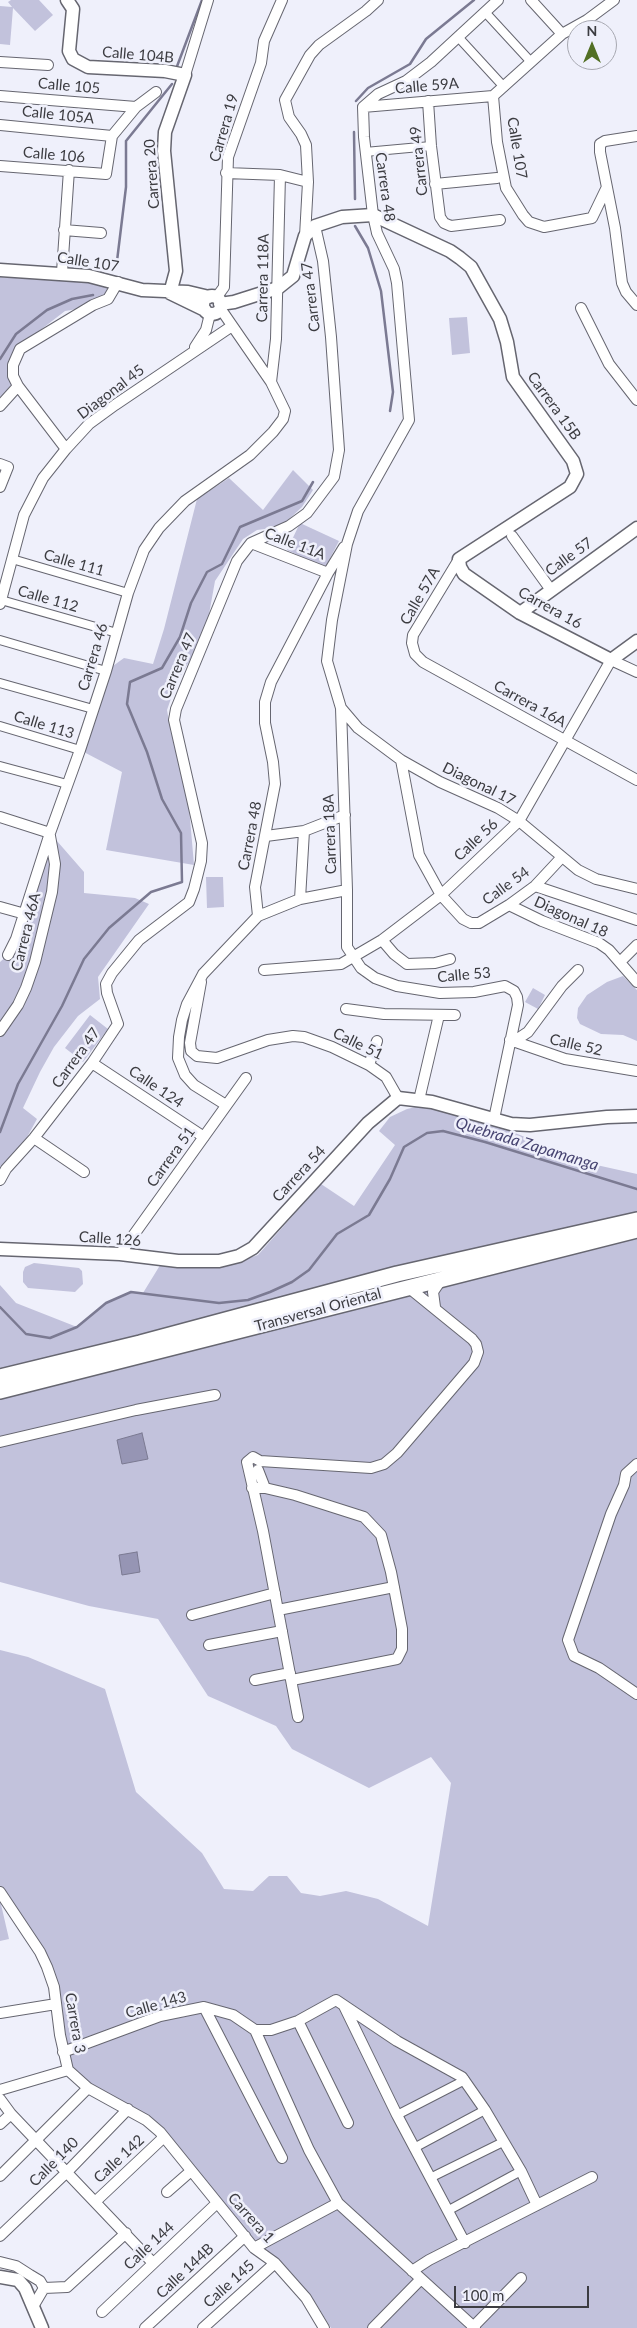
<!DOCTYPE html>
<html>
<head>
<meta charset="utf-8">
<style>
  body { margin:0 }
  #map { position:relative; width:637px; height:2328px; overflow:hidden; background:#eff0fb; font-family:Lato,sans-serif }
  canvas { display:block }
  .north { position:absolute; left:567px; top:20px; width:50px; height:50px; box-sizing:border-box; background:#eff0fb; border:1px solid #a7a8b1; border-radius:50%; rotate:0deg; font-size:14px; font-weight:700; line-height:20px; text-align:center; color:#3c3c41 }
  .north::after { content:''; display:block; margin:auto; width:18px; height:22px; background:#526f24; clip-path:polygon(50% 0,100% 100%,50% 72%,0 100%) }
  .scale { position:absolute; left:454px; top:2286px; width:135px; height:22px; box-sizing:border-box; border:2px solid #3c3c41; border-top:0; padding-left:6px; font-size:15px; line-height:18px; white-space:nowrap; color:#3c3c41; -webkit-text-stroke:4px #eff0fb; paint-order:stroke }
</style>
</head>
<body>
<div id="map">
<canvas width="637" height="2328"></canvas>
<div class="north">N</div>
<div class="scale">100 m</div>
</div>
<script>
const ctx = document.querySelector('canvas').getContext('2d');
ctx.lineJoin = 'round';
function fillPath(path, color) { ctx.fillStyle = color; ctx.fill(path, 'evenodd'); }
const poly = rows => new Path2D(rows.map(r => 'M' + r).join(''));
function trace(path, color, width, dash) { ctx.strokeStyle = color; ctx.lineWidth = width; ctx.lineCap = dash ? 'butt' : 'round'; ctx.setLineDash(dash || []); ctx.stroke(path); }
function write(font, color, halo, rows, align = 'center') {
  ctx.font = font + ' Lato,sans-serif'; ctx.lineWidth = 5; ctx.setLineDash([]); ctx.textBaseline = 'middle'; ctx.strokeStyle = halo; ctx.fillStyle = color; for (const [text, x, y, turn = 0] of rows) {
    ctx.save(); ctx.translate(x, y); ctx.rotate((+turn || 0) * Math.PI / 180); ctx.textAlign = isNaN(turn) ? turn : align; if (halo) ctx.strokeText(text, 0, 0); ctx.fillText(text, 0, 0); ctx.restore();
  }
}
fillPath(poly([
  [11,0,39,0,53,15,35,31,13,8,10,45,0,44,0,6,12,7,8,2],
  [0,277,110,284,103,299,84,308,65,311,21,345,10,365,11,385,0,401],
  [467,317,470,353,452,355,449,318],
  [293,470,313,490,302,507,287,521,272,528,257,530,243,539,215,581,208,620,194,653,176,684,167,710,171,733,186,772,194,865,106,850,122,772,80,750,106,671,124,658,153,664,164,629,197,499,229,478,263,510],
  [300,523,339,541,325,568,287,550],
  [50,833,84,872,84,893,135,898,149,904,98,977,100,999,78,1016,54,1047,40,1072,23,1108,37,1119,15,1159,0,1180,0,962,8,955],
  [206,877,223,877,224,907,207,908],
  [623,976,637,990,637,1041,623,1035,601,1034,580,1024,577,1018,578,1008,587,995,607,982],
  [533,988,545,995,538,1009,525,1002],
  [90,1015,108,1029,83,1062,65,1048],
  [420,1106,436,1108,510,1131,592,1164,637,1174,637,2328,331,2328,311,2296,276,2262,254,2248,160,2132,68,2070,42,1961,0,1894,0,1650,28,1657,105,1689,136,1792,202,1853,224,1889,253,1891,269,1876,287,1876,301,1893,320,1896,346,1891,378,1899,428,1926,451,1783,431,1757,369,1788,292,1749,276,1726,208,1696,158,1619,89,1606,0,1582,0,1285,16,1303,77,1327,106,1303,131,1292,143,1293,162,1262,240,1261,258,1255,321,1184,354,1206,395,1145,379,1131,390,1117,407,1109],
  [34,1263,79,1268,82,1271,83,1284,75,1292,28,1288,23,1282,23,1272,25,1267],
  [0,1900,9,1939,0,1941]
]), '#c2c2dc');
const water = poly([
  [142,1433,148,1459,122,1464,117,1440,142,1433],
  [137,1552,140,1572,122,1575,119,1555,137,1552]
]);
fillPath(water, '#9695b4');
trace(water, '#7b7a92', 1);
trace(poly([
  [176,69,202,0],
  [356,101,368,88,410,64,426,39,474,0],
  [354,132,355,199],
  [355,226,368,248,381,291,393,392,390,411],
  [117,261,126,187,126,141,172,84],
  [0,359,16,334,47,310,72,299,93,295],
  [0,1132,18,1084,62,1006,84,959,109,928,151,892,182,882,181,833,162,799,147,752,127,704,130,682,162,668,180,637,191,603,207,572,222,564,240,527,302,501,313,482],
  [0,1307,26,1334,50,1338,77,1327,106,1303,131,1292,219,1303,248,1300,270,1292,292,1282,309,1270,337,1234,369,1215,390,1179,404,1147,427,1133,443,1131,485,1142,637,1189]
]), '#7b7a92', 2.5);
const pedestrian = poly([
  [485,12,531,62],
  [459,38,504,87],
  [365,152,431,146],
  [12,559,128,593],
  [1,600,117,633],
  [0,640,106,671],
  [0,683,93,709],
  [0,726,80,750],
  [0,766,67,784],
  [397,2115,465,2080],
  [414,2148,485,2110],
  [430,2178,503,2142],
  [449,2210,521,2171]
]);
const minor = poly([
  [531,0,562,34],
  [0,62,48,65],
  [185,75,208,0],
  [0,96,136,107],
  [493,96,497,142,506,188,523,215,529,222,544,227,592,218,606,189],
  [493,96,562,34,587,20,614,0],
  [428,101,431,146,440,217,444,223,451,226,500,220],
  [363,107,493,96],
  [0,125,112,136],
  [637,136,605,141,600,144,600,152,615,228,622,283,626,292,637,305],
  [0,166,106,174,112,136,136,107,156,92],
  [226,173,280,175,308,182],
  [435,184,497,178],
  [64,230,101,233],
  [305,236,308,182,306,145,301,134,289,117,285,100,310,55,319,45,366,11,378,0],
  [62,272,69,170],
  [216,298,224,287,228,157,261,63,264,41,282,0],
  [581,308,609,364,637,400],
  [195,347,206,330,210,314],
  [271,382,276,339,280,175],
  [0,406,18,386],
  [66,449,18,386,13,376,13,365,20,349,93,305,108,299,118,282],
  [0,464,8,467,0,487],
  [512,536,551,590],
  [251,543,328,573],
  [459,559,413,635,412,643,415,654,423,662,637,780],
  [0,604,24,515,43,478,66,449,89,424,115,405,232,326],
  [341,708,358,728,401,760,440,782,498,808,519,821,578,870,596,879,637,889],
  [401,760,419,855,441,895,463,919,471,923,479,923,509,905,535,886,562,857],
  [0,817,50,833],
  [266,836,304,831,345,815],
  [535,886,637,920],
  [300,899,304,831],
  [509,905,542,921,599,943,609,950,637,982],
  [0,907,25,914],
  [258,916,255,887,275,784,273,762,265,723,265,702,271,682,328,573,344,547],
  [382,940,394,954,407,964,435,963,450,959],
  [8,955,16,939,50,833,80,750,106,671,128,593,144,550,159,528,185,501,250,455,273,432,283,419,285,411,271,382,220,308],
  [620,962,637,945],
  [264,970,341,964,382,940,441,895,519,821,611,660,637,672],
  [201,982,190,1043,191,1051,197,1056,217,1058,268,1040,293,1036,304,1037,332,1047,369,1065,386,1077,398,1098],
  [346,1009,384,1014,455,1015],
  [0,1031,18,1005,26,988,35,962,52,892,55,864,50,836],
  [510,1040,565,1059,637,1071],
  [510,1040,519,1038,528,1032,562,986,578,970],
  [92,1063,204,1137],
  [369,1065,377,1041],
  [419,1100,439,1015],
  [226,1105,194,1085,185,1075,178,1058,179,1037,182,1020,187,1004,203,974,258,916,300,899,347,890],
  [494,1119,518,1005,517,997,514,991,505,986,474,992,440,993,397,986,375,978,361,968,347,947,347,890,341,708,327,661,332,620,347,544,358,511,409,420,397,283,394,269,377,233,373,215,364,137,363,107,378,94,406,81,431,62,498,0],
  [34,1138,84,1172],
  [0,1180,6,1169,34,1138,92,1063,118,1024,107,993,106,984,112,973,139,940,189,902,194,889,201,861,202,843,174,720,176,709,237,561,251,543,289,526,307,513,334,477,339,450,331,337,323,261,315,226],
  [120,1254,246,1078],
  [435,1307,433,1292,441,1280],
  [0,1442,136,1410,215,1395],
  [637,1464,626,1474,624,1485,611,1514,568,1640,574,1656,599,1668,637,1694],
  [258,1470,265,1488],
  [252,1488,265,1488,295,1495,364,1517,381,1535,391,1572,402,1629,402,1649,397,1659,292,1680],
  [278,1610,394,1587],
  [192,1615,275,1593],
  [209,1645,282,1631],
  [255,1680,290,1673],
  [298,1717,263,1531,247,1462,253,1457,260,1461,371,1468,384,1464,397,1453,474,1363,478,1352,476,1344,472,1339,408,1287],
  [0,1892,40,1952,47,1967,54,1987,60,2035,68,2070,88,2088,146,2120,160,2132,254,2248,275,2263,306,2298,324,2328],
  [344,2006,397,2115,465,2243],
  [204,2007,282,2158],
  [0,2013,56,2004],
  [298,2021,348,2123],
  [255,2030,309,2150,338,2203,475,2328],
  [63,2052,160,2016,204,2007,233,2015,255,2030,271,2030,298,2021,336,2000,397,2041,462,2077,485,2110,521,2171,537,2205],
  [0,2090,68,2070],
  [0,2099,11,2114,153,2263],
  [0,2124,11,2114],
  [0,2176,88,2088],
  [167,2192,191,2171],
  [95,2202,164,2137],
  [0,2236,67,2172,128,2109],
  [254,2248,338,2203],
  [0,2262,16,2266,30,2275,40,2281,44,2288,67,2287,126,2233],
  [412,2271,429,2260,592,2177],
  [34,2305,44,2288],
  [102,2312,217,2203],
  [145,2328,245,2236],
  [203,2328,275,2263],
  [373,2328,421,2279],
  [472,2328,521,2278]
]);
const tertiary = poly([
  [67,0,73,9,69,51,73,59,88,67,165,71,185,75,165,132,164,151,176,271,170,293],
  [0,270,89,276,142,290,188,292,209,297],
  [170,293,205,310],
  '203 305a9 9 0 1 1 18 0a9 9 0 1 1-18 0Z',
  [220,304,234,302,278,288,293,276,305,236,315,226,342,217,373,215,450,251,460,258,471,267,500,319,507,342,513,377,573,461,577,474,570,487,459,559,460,567,464,574,520,613,611,660,637,641],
  [520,613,637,528],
  [0,1249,120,1254,178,1261,219,1261,239,1256,253,1248,368,1123,398,1098,432,1102,511,1124,530,1125,607,1117,637,1116],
  [0,2277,18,2280,25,2288,42,2328]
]);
const secondary = poly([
  [0,1377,140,1343,397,1274,637,1220],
  [0,1391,637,1230]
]);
trace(pedestrian, '#666670', 10);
trace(minor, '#666670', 12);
trace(tertiary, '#666670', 15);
trace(secondary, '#666670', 18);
trace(pedestrian, '#fff', 8);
trace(minor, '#fff', 10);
trace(tertiary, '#fff', 12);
trace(secondary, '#fff', 15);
write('15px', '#3c3c41', '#eff0fb', [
  ["Calle 104B",138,55,5],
  ["Calle 105",69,86,5],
  ["Calle 59A",427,86,-5],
  ["Calle 105A",58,115,6],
  ["Carrera 19",224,128,-74],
  ["Calle 107",517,148,81],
  ["Calle 106",54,155,5],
  ["Carrera 49",419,161,-96],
  ["Carrera 20",152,174,-94],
  ["Carrera 48",385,187,82],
  ["Calle 107",88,262,9],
  ["Carrera 118A",263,278,-89],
  ["Carrera 47",311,297,-97],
  ["Diagonal 45",111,392,-37],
  ["Carrera 15B",554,406,54],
  ["Calle 11A",295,544,21],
  ["Calle 57",569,557,-36],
  ["Calle 111",74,563,16],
  ["Calle 57A",420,596,-60],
  ["Calle 112",48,599,16],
  ["Carrera 16",550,608,29],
  ["Carrera 46",93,657,-73],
  ["Carrera 47",178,666,-67],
  ["Carrera 16A",530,704,29],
  ["Calle 113",44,725,17],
  ["Diagonal 17",479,784,26],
  ["Carrera 18A",330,834,-92],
  ["Carrera 48",250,836,-79],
  ["Calle 56",476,840,-43],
  ["Calle 54",506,886,-36],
  ["Diagonal 18",571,917,24],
  ["Carrera 46A",26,932,-76],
  ["Calle 53",464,975,-5],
  ["Calle 51",358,1044,26],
  ["Calle 52",576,1045,13],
  ["Carrera 47",76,1058,-54],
  ["Calle 124",156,1087,34],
  ["Carrera 51",171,1157,-54],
  ["Carrera 54",299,1174,-47],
  ["Calle 126",110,1239,4],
  ["Transversal Oriental",318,1310,-15],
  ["Calle 143",156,2005,-16],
  ["Carrera 3",75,2023,80],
  ["Calle 142",119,2159,-43],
  ["Calle 140",54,2162,-45],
  ["Carrera 1",251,2218,48],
  ["Calle 144",149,2246,-43],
  ["Calle 144B",185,2271,-43],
  ["Calle 145",229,2284,-42]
]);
write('italic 16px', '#474471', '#eff0fb', [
  ["Quebrada Zapamanga",527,1144,17]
]);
</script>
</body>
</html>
